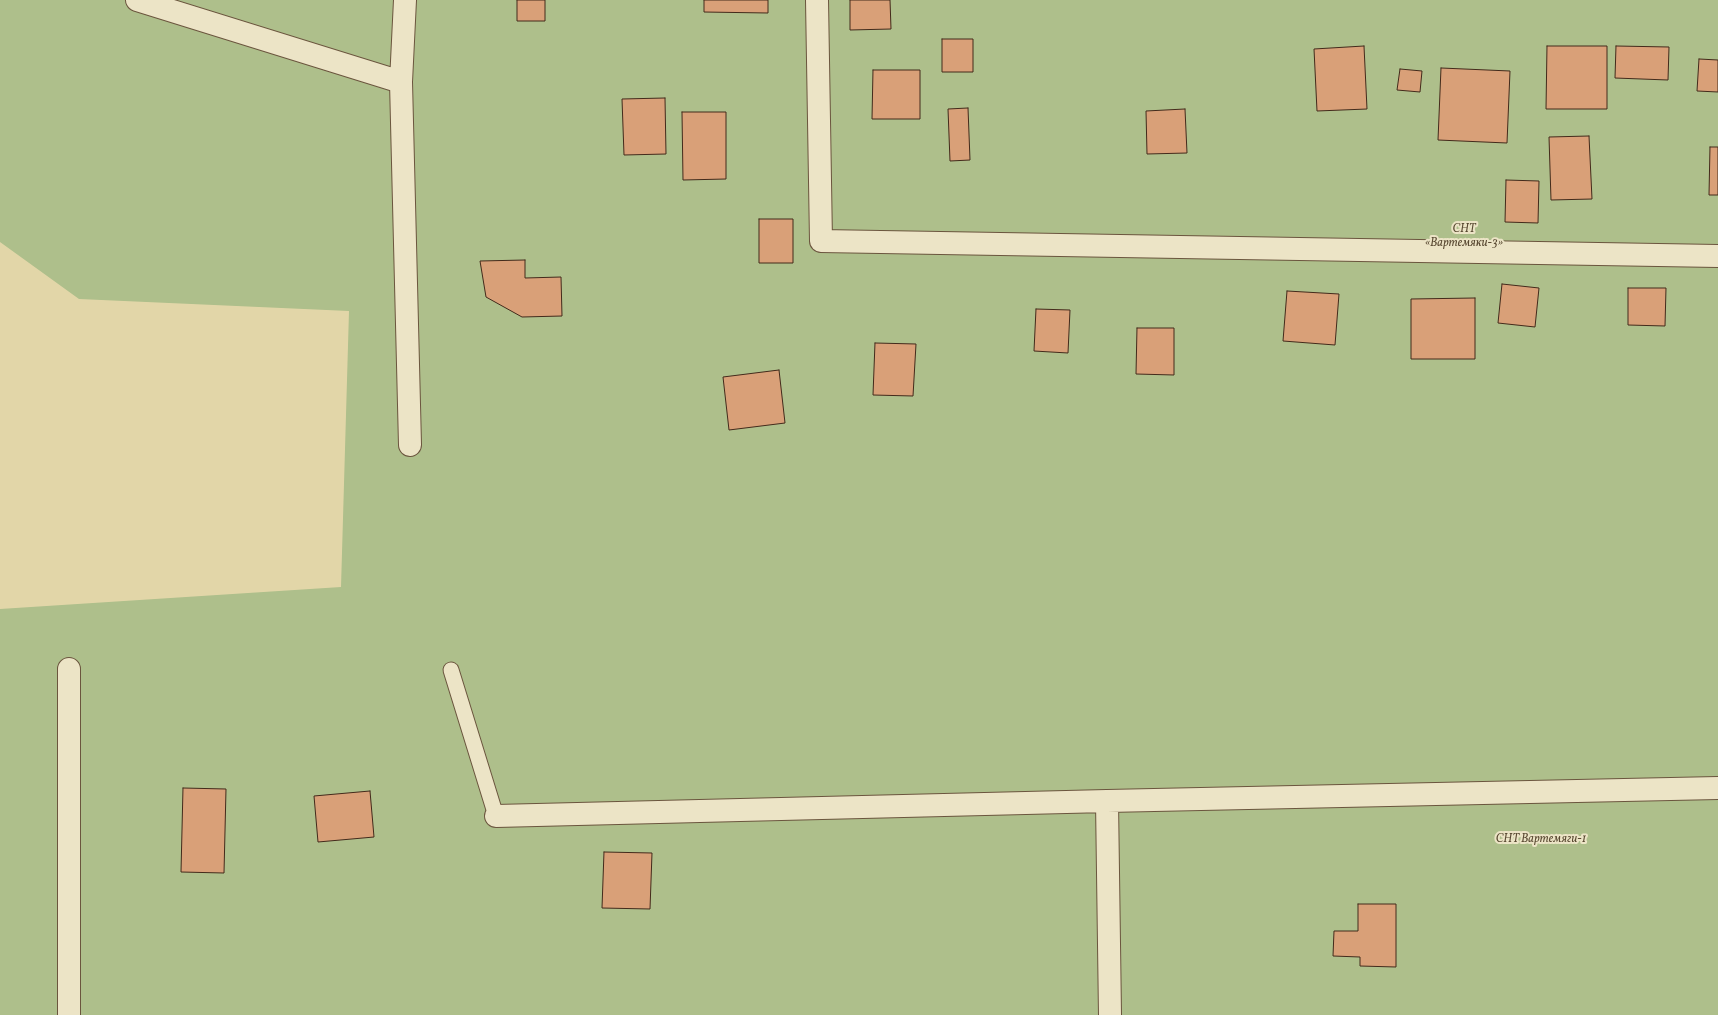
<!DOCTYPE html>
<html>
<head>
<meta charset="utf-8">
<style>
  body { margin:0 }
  canvas { display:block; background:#e2d6a8 }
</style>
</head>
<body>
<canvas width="1718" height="1015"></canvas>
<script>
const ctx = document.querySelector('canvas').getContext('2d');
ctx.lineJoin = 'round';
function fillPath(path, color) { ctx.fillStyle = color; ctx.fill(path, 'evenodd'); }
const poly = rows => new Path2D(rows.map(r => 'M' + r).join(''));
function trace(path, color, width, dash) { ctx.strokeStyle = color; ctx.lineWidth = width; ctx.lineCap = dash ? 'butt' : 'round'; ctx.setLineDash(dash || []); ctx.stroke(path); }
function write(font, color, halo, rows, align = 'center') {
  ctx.font = font + ' Vollkorn,serif'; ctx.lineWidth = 4; ctx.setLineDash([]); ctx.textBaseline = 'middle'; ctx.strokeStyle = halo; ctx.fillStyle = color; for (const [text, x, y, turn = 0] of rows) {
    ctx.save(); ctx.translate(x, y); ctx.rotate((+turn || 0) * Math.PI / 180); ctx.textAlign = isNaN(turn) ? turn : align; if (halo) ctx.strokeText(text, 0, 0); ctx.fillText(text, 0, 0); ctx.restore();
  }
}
fillPath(poly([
  [0,0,1718,0,1718,1015,0,1015,0,609,341,587,349,311,79,299,0,242]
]), '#aebf8b');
const building = poly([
  [517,0,545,0,545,21,517,21,517,0],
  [704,0,768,0,768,13,704,12,704,0],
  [850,0,890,0,891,29,850,30,850,0],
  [942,39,973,39,973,72,942,72,942,39],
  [1364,46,1367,109,1317,111,1314,49,1364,46],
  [1547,46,1607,46,1607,109,1546,109,1547,46],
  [1616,46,1669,47,1668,80,1615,78,1616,46],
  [1699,59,1718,60,1718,92,1697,91,1699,59],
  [1441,68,1510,71,1507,143,1438,140,1441,68],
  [1400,69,1422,71,1420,92,1397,90,1400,69],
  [873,70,920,70,920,119,872,119,873,70],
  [665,98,666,154,624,155,622,99,665,98],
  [968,108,970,160,950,161,948,109,968,108],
  [1185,109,1187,153,1147,154,1146,111,1185,109],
  [682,112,726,112,726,179,683,180,682,112],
  [1589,136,1592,199,1551,200,1549,137,1589,136],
  [1710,147,1718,147,1718,195,1709,195,1710,147],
  [1506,180,1539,181,1538,223,1505,222,1506,180],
  [759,219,793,219,793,263,759,263,759,219],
  [525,260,525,278,561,277,562,316,522,317,486,297,480,261,525,260],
  [1502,284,1539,288,1535,327,1498,323,1502,284],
  [1628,288,1666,288,1665,326,1628,325,1628,288],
  [1287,291,1339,294,1335,345,1283,341,1287,291],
  [1475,298,1475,359,1411,359,1411,299,1475,298],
  [1036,309,1070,310,1068,353,1034,351,1036,309],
  [1137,328,1174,328,1174,375,1136,374,1137,328],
  [875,343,916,344,913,396,873,395,875,343],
  [779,370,785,423,729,430,723,377,779,370],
  [183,788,226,789,224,873,181,872,183,788],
  [370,791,374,837,318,842,314,796,370,791],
  [604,852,652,853,650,909,602,908,604,852],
  [1358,904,1396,904,1396,967,1360,966,1360,957,1333,956,1334,931,1358,931,1358,904]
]);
fillPath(building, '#d9a078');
trace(building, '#432a1b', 1);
const service = poly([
  [451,670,496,816]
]);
const minor = poly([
  [137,0,401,82,410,445],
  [817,0,821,241,1718,256],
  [401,82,405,0],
  [69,669,69,1015],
  [1107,801,1718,788],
  [496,816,1107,801,1110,1015]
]);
trace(service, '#6b553e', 17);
trace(minor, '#6b553e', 24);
trace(service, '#ece4c6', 15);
trace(minor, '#ece4c6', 22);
write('italic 12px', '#584831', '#ece4c6', [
  ["СНТ",1464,230],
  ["«Вартемяки-3»",1464,244],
  ["СНТ Вартемяги-1",1541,840]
]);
</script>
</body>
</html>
